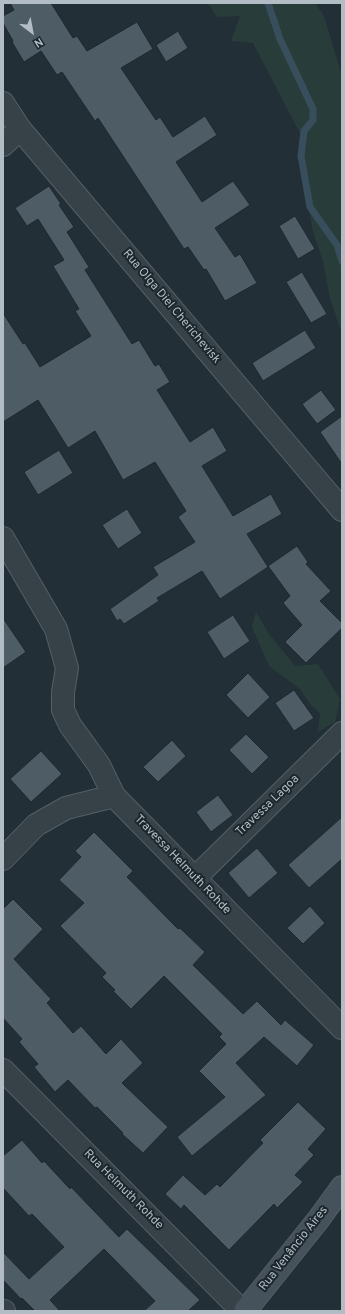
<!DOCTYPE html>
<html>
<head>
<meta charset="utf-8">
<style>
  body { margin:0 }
  #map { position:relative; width:345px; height:1314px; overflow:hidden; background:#232f37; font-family:Overpass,sans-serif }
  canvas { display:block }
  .frame { position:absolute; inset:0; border:4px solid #b1bcc4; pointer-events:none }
  .north { position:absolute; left:12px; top:12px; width:40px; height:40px; -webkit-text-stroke:3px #1c262d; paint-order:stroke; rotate:148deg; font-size:11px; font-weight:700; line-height:16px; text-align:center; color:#b1bcc4 }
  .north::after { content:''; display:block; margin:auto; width:14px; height:18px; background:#b1bcc4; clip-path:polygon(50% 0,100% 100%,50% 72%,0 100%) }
</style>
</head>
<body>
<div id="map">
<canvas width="345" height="1314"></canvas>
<div class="frame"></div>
<div class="north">N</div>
</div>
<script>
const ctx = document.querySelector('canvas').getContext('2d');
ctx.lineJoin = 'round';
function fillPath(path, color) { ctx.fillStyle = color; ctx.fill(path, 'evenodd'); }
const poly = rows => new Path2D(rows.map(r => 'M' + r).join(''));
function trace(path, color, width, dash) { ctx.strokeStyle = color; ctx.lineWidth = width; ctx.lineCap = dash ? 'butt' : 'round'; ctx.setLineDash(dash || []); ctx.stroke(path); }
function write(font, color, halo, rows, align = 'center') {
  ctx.font = font + ' Overpass,sans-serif'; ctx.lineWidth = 4; ctx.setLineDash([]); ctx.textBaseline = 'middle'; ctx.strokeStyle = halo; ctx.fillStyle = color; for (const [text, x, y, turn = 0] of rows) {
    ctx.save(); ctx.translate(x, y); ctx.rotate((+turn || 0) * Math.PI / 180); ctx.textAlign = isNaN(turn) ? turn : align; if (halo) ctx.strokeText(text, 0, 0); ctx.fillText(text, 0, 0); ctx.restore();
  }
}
fillPath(poly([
  [208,3,315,3,324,16,342,76,342,334,330,298,323,261,313,232,303,175,304,141,253,43,231,41,240,16,217,17],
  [256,612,269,634,295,666,318,664,340,699,335,722,318,732,320,713,310,704,300,689,269,666,252,627]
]), '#283d3a');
trace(poly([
  [268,3,280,39,313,109,313,120,304,131,301,156,310,207,337,245,342,261]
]), '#384e5d', 7);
const building = poly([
  [10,3,51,3,73,38,77,36,87,51,137,22,153,49,121,68,156,120,160,117,173,137,205,116,217,135,176,162,202,202,233,181,250,205,215,228,235,257,240,254,257,283,225,301,206,269,204,270,188,247,184,249,98,118,95,121,62,72,57,75,41,51,24,62,12,42,13,41,3,23,3,16,14,10,10,3],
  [178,31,188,48,166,62,156,45,178,31],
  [49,186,61,204,59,205,74,227,67,232,89,267,85,270,132,344,139,340,155,366,159,364,170,382,157,390,190,442,213,427,227,451,202,466,233,516,271,494,282,514,247,534,268,567,220,599,202,571,157,598,159,601,124,624,120,619,117,621,110,609,158,575,153,567,195,542,178,517,186,511,155,462,123,480,95,431,68,448,38,400,3,422,3,313,23,344,25,343,40,367,91,336,75,311,79,309,53,266,64,260,38,219,27,226,15,208,49,186],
  [295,216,315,249,298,259,279,226,295,216],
  [302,272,327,314,311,323,286,282,302,272],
  [305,330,316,348,263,381,252,363,305,330],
  [321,390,336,410,317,424,302,404,321,390],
  [342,416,342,464,320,432,342,416],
  [59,450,73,473,38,495,24,472,59,450],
  [127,509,142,533,118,549,102,525,127,509],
  [297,546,308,562,306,564,331,591,320,601,342,623,342,628,306,663,285,642,302,625,283,603,290,596,268,566,297,546],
  [233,615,250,641,224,659,207,632,233,615],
  [3,618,26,652,3,668,3,618],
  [248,673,270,697,248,718,226,695,248,673],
  [294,690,314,718,294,731,275,703,294,690],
  [246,734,269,757,252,774,229,750,246,734],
  [172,740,186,756,158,782,143,767,172,740],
  [41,751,62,774,31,802,10,779,41,751],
  [218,795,233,815,211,832,196,812,218,795],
  [342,817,342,859,309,888,288,865,342,817],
  [94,832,133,871,127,877,178,929,180,928,205,952,193,965,243,1014,257,1001,281,1025,285,1020,314,1045,297,1066,264,1037,236,1063,266,1095,192,1156,177,1137,225,1097,199,1071,226,1044,219,1037,222,1034,164,976,131,1009,113,991,115,990,102,977,106,973,60,926,84,903,59,880,81,857,75,851,94,832],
  [257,848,278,873,249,898,228,873,257,848],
  [13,899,43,929,14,959,51,999,47,1003,73,1033,81,1026,106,1054,121,1039,143,1063,122,1083,168,1127,143,1153,122,1134,123,1133,97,1107,95,1108,68,1080,55,1092,34,1067,38,1064,19,1042,22,1039,3,1018,3,909,13,899],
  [310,906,325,923,303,944,287,928,310,906],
  [298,1102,326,1129,308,1149,314,1155,295,1175,303,1182,277,1208,274,1204,229,1250,184,1205,181,1209,165,1194,183,1175,205,1195,217,1184,220,1187,263,1143,260,1140,298,1102],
  [22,1140,42,1163,44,1161,70,1189,71,1187,119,1237,127,1229,200,1300,188,1311,144,1311,155,1301,104,1249,50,1300,60,1311,35,1311,22,1298,21,1299,3,1280,3,1252,29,1279,64,1247,32,1214,29,1216,3,1188,3,1156,22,1140]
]);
fillPath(building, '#4e5c66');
trace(building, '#1e282f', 1);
const street = poly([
  [3,103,20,129,342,510],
  [3,145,20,129],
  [3,538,56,629,67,668,63,692,63,710,70,725,99,765,114,796,342,1028],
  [3,859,36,825,66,808,114,796],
  [195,878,342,733],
  [3,1070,242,1311],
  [3,1311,4,1311]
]);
const secondary = poly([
  [245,1311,318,1220,342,1187]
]);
trace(street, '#545f66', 24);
trace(secondary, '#545f66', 24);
trace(street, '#364148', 22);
trace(secondary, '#45515b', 22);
write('12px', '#b1bcc4', '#1c262d', [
  ["Rua Olga Diel Cherichevisk",171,307,50],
  ["Travessa Lagoa",268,806,-44],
  ["Travessa Helmuth Rohde",182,865,46],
  ["Rua Helmuth Rohde",123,1190,45],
  ["Rua Venâncio Aires",294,1249,-52]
]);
</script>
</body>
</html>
